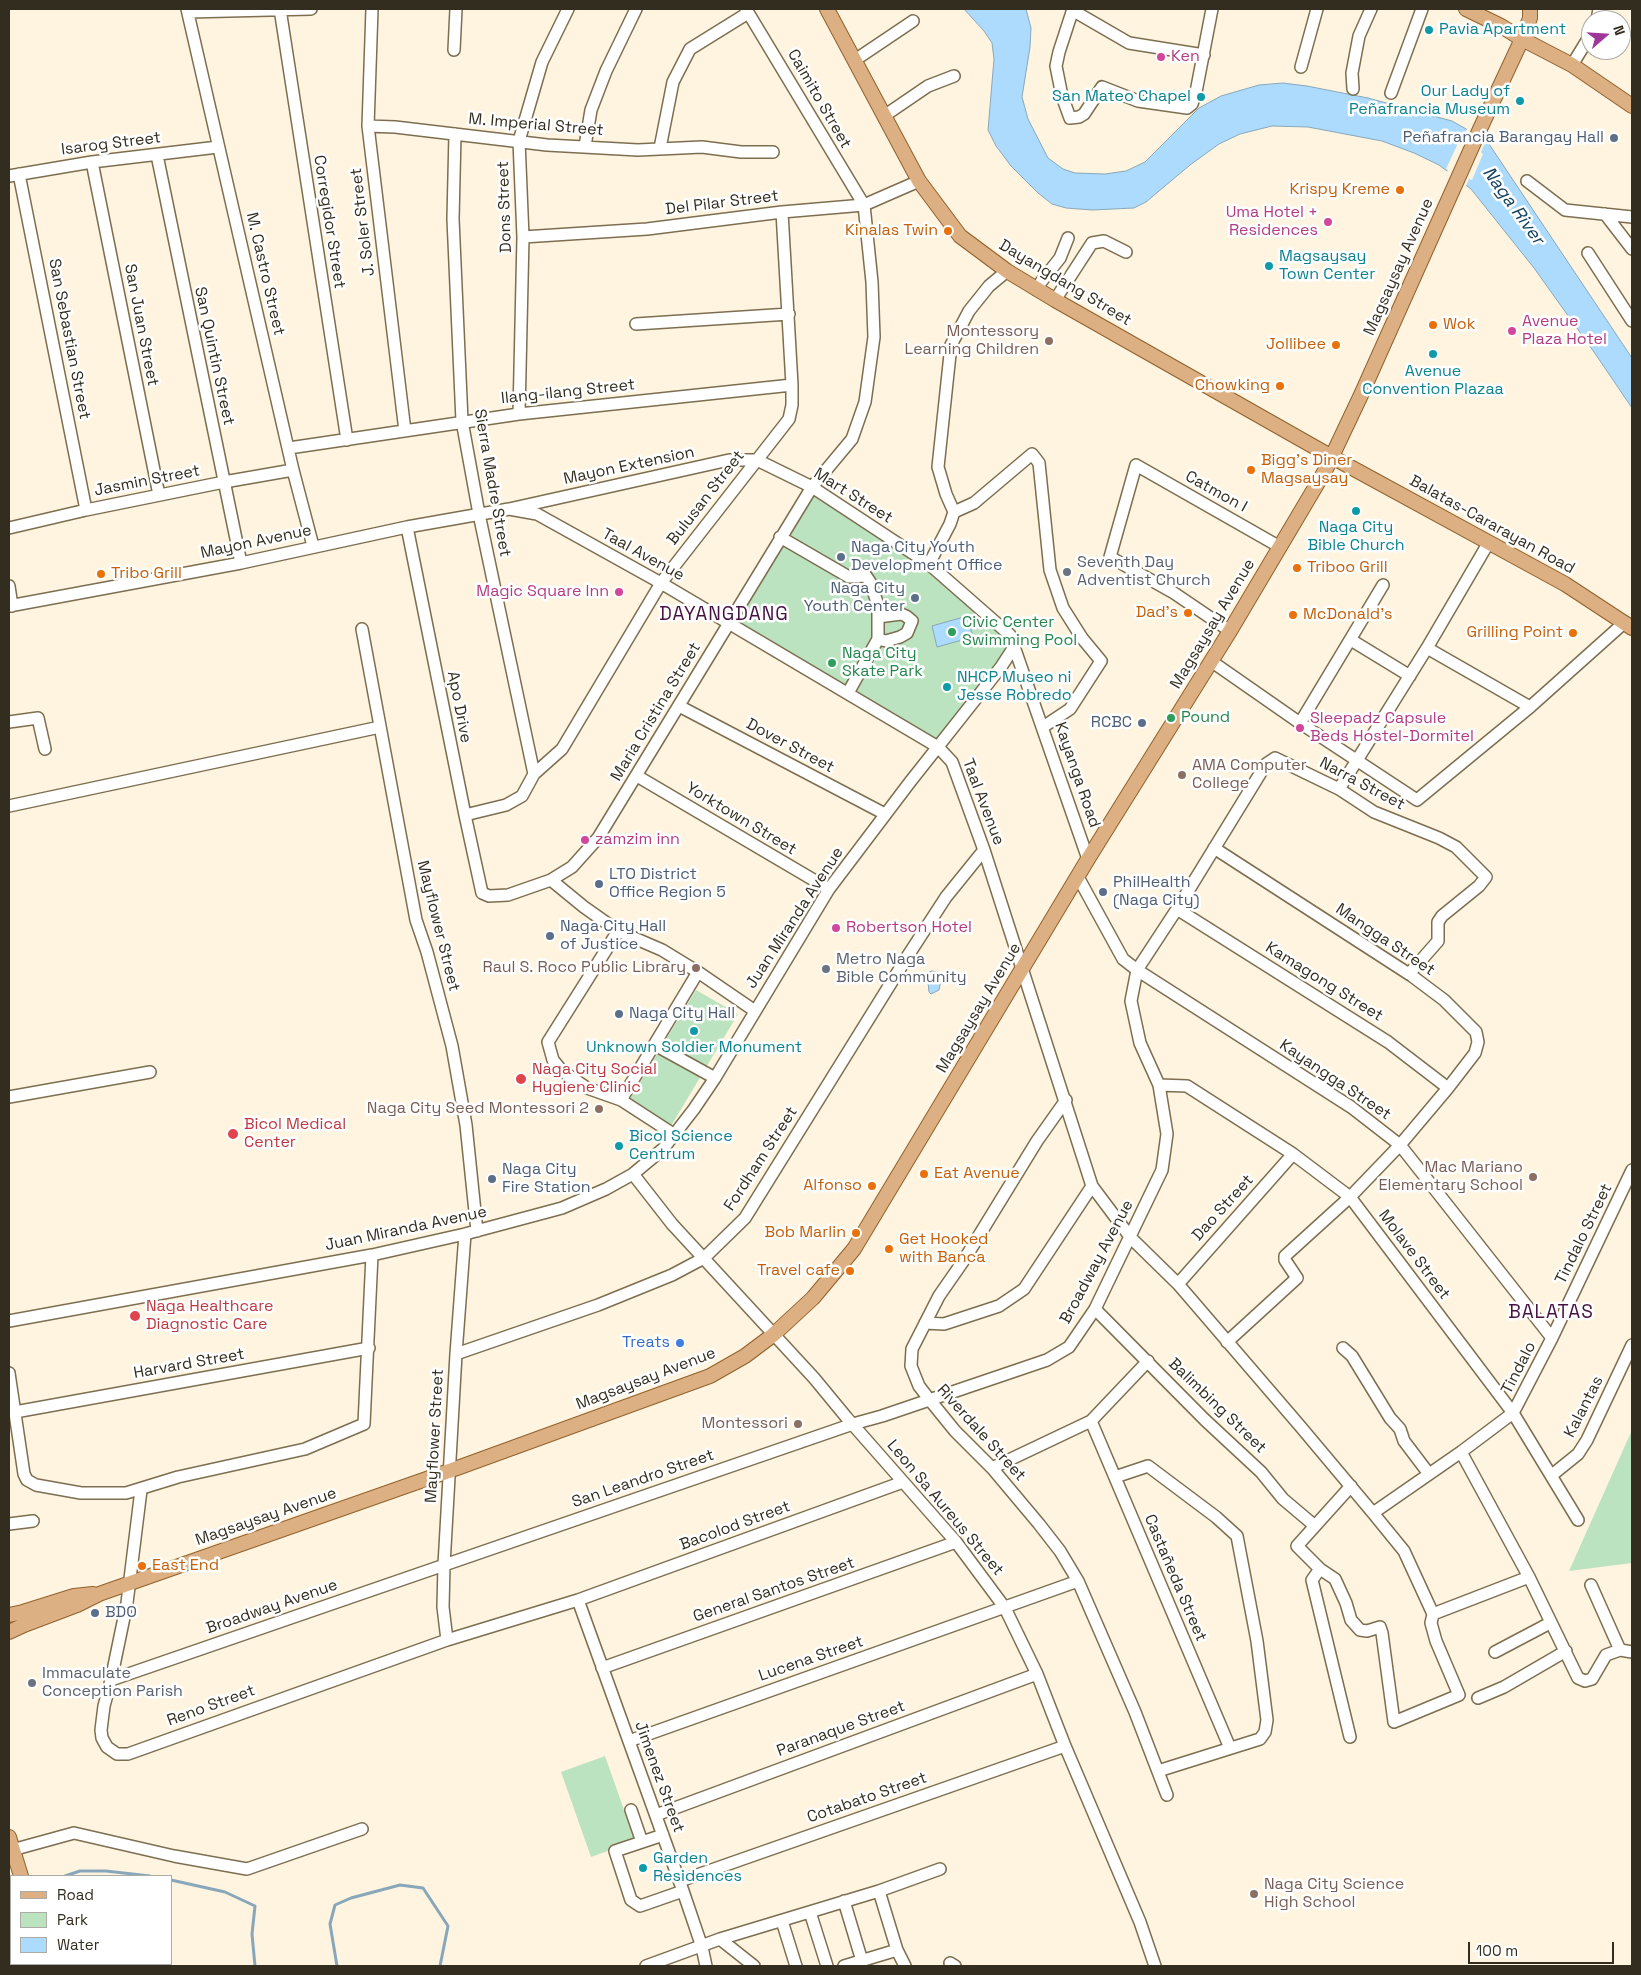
<!DOCTYPE html>
<html>
<head>
<meta charset="utf-8">
<style>
  body { margin:0 }
  #map { position:relative; width:1641px; height:1975px; overflow:hidden; background:#fef4e0; font-family:"Space Grotesk",sans-serif }
  canvas { display:block }
  .frame { position:absolute; inset:0; border:10px solid #332d1f; pointer-events:none }
  .legend { position:absolute; left:10px; top:1875px; width:162px; height:90px; box-sizing:border-box; background:#fff; border:1px solid #adaba5; margin:0; padding:6px 9px; list-style:none; font-size:15px; color:#332d1f }
  .legend li { display:flex; align-items:center; gap:10px; height:25px }
  .legend b { width:25px; border:1px solid #adaba5 }
  .north { position:absolute; left:1581px; top:10px; width:50px; height:50px; box-sizing:border-box; background:#fff; border:1px solid #adaba5; border-radius:50%; rotate:71deg; font-size:14px; font-weight:700; line-height:20px; text-align:center; color:#332d1f }
  .north::after { content:''; display:block; margin:auto; width:18px; height:22px; background:#9f3699; clip-path:polygon(50% 0,100% 100%,50% 72%,0 100%) }
  .scale { position:absolute; left:1468px; top:1942px; width:146px; height:22px; box-sizing:border-box; border:2px solid #332d1f; border-top:0; padding-left:6px; font-size:15px; line-height:18px; white-space:nowrap; color:#332d1f; -webkit-text-stroke:4px #fff; paint-order:stroke }
</style>
</head>
<body>
<div id="map">
<canvas width="1641" height="1975"></canvas>
<div class="frame"></div>
<ul class="legend">
<li><b style="height:6px;background:#dcb083"></b>Road</li>
<li><b style="height:14px;background:#bce3bf"></b>Park</li>
<li><b style="height:14px;background:#acdbfd"></b>Water</li>
</ul>
<div class="north">N</div>
<div class="scale">100 m</div>
</div>
<script>
const ctx = document.querySelector('canvas').getContext('2d');
ctx.lineJoin = 'round';
function fillPath(path, color) { ctx.fillStyle = color; ctx.fill(path, 'evenodd'); }
const poly = rows => new Path2D(rows.map(r => 'M' + r).join(''));
function trace(path, color, width, dash) { ctx.strokeStyle = color; ctx.lineWidth = width; ctx.lineCap = dash ? 'butt' : 'round'; ctx.setLineDash(dash || []); ctx.stroke(path); }
function write(font, color, halo, rows, align = 'center') {
  ctx.font = font + ' "Space Grotesk",sans-serif'; ctx.lineWidth = 5; ctx.setLineDash([]); ctx.textBaseline = 'middle'; ctx.strokeStyle = halo; ctx.fillStyle = color; for (const [text, x, y, turn = 0] of rows) {
    ctx.save(); ctx.translate(x, y); ctx.rotate((+turn || 0) * Math.PI / 180); ctx.textAlign = isNaN(turn) ? turn : align; if (halo) ctx.strokeText(text, 0, 0); ctx.fillText(text, 0, 0); ctx.restore();
  }
}
fillPath(poly([
  [812,487,929,564,1014,647,938,747,728,623],
  [696,990,738,1014,671,1126,630,1099],
  [1632,1430,1632,1563,1569,1571],
  [605,1756,635,1841,591,1857,561,1772]
]), '#bce3bf');
const water = poly([
  [964,9,1026,9,1031,28,1030,47,1022,97,1028,119,1048,158,1063,169,1075,173,1105,174,1126,171,1145,162,1199,108,1221,96,1259,85,1283,83,1307,86,1368,98,1452,121,1487,141,1632,358,1632,408,1594,352,1534,268,1471,189,1439,165,1414,153,1382,141,1308,127,1272,126,1240,134,1219,144,1190,165,1146,202,1134,208,1092,210,1066,208,1052,204,1038,193,1011,166,996,146,988,130,994,59,992,43,984,31,964,9],
  [967,616,973,637,937,647,932,626,967,616],
  [932,971,936,972,941,980,939,990,931,994,929,992,928,982,923,976,924,974,932,971]
]);
fillPath(water, '#acdbfd');
trace(water, '#88a7ba', 1);
fillPath(poly([
  [1468,127,1487,138,1481,152,1483,154,1472,180,1469,179,1465,188,1446,174,1448,170,1446,169,1459,141,1461,142]
]), '#fef4e0');
trace(poly([
  [65,1876,80,1871,106,1871,150,1876],
  [171,1880,225,1892,255,1906,252,1934,255,1966],
  [9,1917,11,1913],
  [337,1966,330,1924,335,1905,351,1898,400,1885,423,1888,448,1926,440,1966]
]), '#88a7ba', 3);
const minor = poly([
  [187,9,293,470,313,546],
  [280,9,347,440],
  [372,9,368,126,405,431],
  [1073,9,1059,52,1056,66,1062,96,1070,118,1079,117,1084,114,1102,87,1138,101,1187,108,1192,104,1196,92,1212,9],
  [1072,10,1129,43,1204,55],
  [188,12,311,9],
  [1597,20,1599,9],
  [454,50,456,9],
  [855,60,913,21],
  [1572,65,1591,34],
  [1301,67,1317,9],
  [1353,89,1352,73,1359,36,1371,9],
  [1391,93,1422,9],
  [884,116,928,86,954,76],
  [368,126,395,127,547,145,638,150,702,147,741,152,773,152],
  [455,134,453,219,462,421,479,514,534,774],
  [585,146,591,110,606,71,636,9],
  [660,148,673,82,690,49,748,13],
  [157,155,241,563],
  [92,162,159,495],
  [19,174,86,510],
  [9,176,92,162,218,147],
  [1527,181,1565,210,1632,217],
  [1605,214,1632,249],
  [523,237,647,229,782,212,864,205,919,181],
  [1588,253,1632,321],
  [1037,290,1041,282,1060,258,1068,238],
  [1055,300,1092,243,1104,241,1126,252],
  [636,324,789,314],
  [519,414,523,237,519,141,542,62,568,9],
  [289,448,519,414,792,385],
  [509,509,537,514,661,583,938,747,952,762,984,850,1092,1186,1131,1238,1178,1284,1300,1426,1373,1513,1404,1551,1433,1614,1431,1623,1436,1641,1459,1695,1394,1722,1382,1633,1380,1627,1367,1631,1360,1630,1351,1620,1346,1603,1335,1579,1320,1569,1297,1546,1351,1486],
  [954,512,946,494,938,467,951,345,969,311,989,286,1007,271],
  [407,527,465,815,482,893,489,896,508,895,551,880,572,867,598,838,812,487,852,439,865,402,874,337,872,282,864,205,746,9],
  [9,528,86,510,224,482,293,470],
  [780,537,849,577,866,576,870,582,878,605,878,639,848,693],
  [929,564,950,524,954,512,974,503,1032,454,1039,463,1050,570,1063,608,1082,638,1101,661,1070,709,1043,727],
  [9,586,12,606],
  [9,606,241,563,407,527,509,509,729,460,757,460,812,487,929,564,1010,635,1088,859],
  [362,629,416,920,427,952,452,1046,466,1125,477,1231],
  [1230,631,1174,593,1110,557,1136,465,1280,547],
  [878,639,886,641,900,637,907,633,912,621,906,616,901,614,878,617],
  [1351,640,1410,676],
  [1427,648,1530,707],
  [1211,661,1300,723,1417,800,1530,707,1625,622],
  [679,706,885,814],
  [9,722,38,718,45,749],
  [1300,723,1383,585],
  [637,776,829,889],
  [1339,789,1427,648,1489,542],
  [9,806,380,727],
  [465,815,506,805,522,796,534,774,562,749,661,583,789,419,792,405,792,385,782,212],
  [1214,848,1412,976,1444,1000,1476,1032,1478,1042,1475,1053,1448,1088,1400,1145,1350,1197,1285,1256,1285,1260,1297,1278,1227,1342],
  [1078,877,1123,959,1137,970,1351,1107,1400,1145,1552,1338],
  [551,880,584,907,618,931,662,950,698,972],
  [1177,909,1388,1042,1448,1088],
  [618,931,548,1042,553,1060,562,1071,587,1088,621,1100,675,1135],
  [655,1045,715,1078],
  [1159,1085,1187,1086,1293,1154,1350,1197,1513,1413,1578,1520],
  [9,1097,150,1072],
  [621,1100,698,972,755,1011],
  [1066,1100,1037,1141,964,1260,939,1296,912,1349,911,1366,919,1386,929,1399,955,1431,992,1468,1039,1524,1060,1551,1078,1581,1135,1712,1167,1795],
  [633,1174,672,1224,814,1378,847,1418,956,1542,1005,1608,1037,1674,1065,1746,1140,1922,1155,1966],
  [1178,1284,1293,1154],
  [1095,1309,1205,1420,1261,1472,1283,1499,1315,1526],
  [9,1321,372,1255,465,1234,562,1208,606,1189,633,1174,663,1149,694,1109,715,1078,829,889,910,782,1001,667,1014,647],
  [925,1323,944,1324,999,1306,1024,1289,1092,1186],
  [1343,1348,1352,1356,1390,1418,1400,1429,1404,1441,1429,1474],
  [456,1354,598,1305,672,1275,704,1258,745,1218,909,954,946,897,984,850],
  [9,1373,24,1474,27,1480,36,1485,81,1493,126,1493,178,1477,305,1449,364,1424,372,1255],
  [15,1412,369,1348],
  [1091,1421,1230,1748],
  [1461,1452,1529,1577,1578,1678,1585,1681,1592,1679,1606,1655,1620,1650,1632,1652],
  [992,1468,1091,1421,1148,1361],
  [1552,1475,1578,1454,1587,1440,1632,1345],
  [1115,1477,1148,1466,1216,1517,1237,1536,1257,1641,1267,1720,1265,1732,1260,1739,1158,1771],
  [141,1490,127,1603,111,1680,104,1706,101,1730,102,1738,107,1747,117,1754,128,1754,447,1640,578,1600,903,1482],
  [1373,1513,1461,1452,1513,1413,1552,1338,1632,1170],
  [9,1524,33,1521],
  [1320,1569,1312,1580,1350,1737],
  [1591,1585,1620,1650],
  [578,1600,683,1891,702,1947,706,1966],
  [1433,1614,1529,1577],
  [447,1640,443,1607,444,1565,456,1354,465,1234],
  [1495,1652,1550,1623],
  [602,1668,956,1542],
  [111,1680,853,1424,882,1416,1047,1360,1069,1347,1095,1309,1162,1170,1167,1134,1159,1085,1140,1043,1131,1001,1137,970,1177,909,1266,764,1275,758,1339,789,1374,812,1439,838,1456,847,1486,877,1479,886,1442,916,1438,922,1438,941,1409,974],
  [1478,1698,1504,1687,1566,1651],
  [629,1741,1078,1581],
  [631,1810,642,1842],
  [656,1815,1037,1674],
  [663,1835,615,1851,631,1900,640,1906,683,1891],
  [12,1850,74,1833,174,1856,247,1869,362,1829],
  [680,1881,1065,1746],
  [879,1891,940,1869],
  [844,1901,862,1961],
  [810,1912,827,1966],
  [782,1921,796,1966],
  [720,1939,879,1891,897,1950,905,1966],
  [950,1963,955,1966],
  [646,1966,720,1939,754,1966],
  [844,1966,897,1950]
]);
const major = poly([
  [827,9,919,181,960,236,1007,271,1055,300,1332,457,1565,584,1632,628],
  [1466,9,1501,26,1522,39,1572,65,1632,106],
  [9,1615,23,1612,74,1596,93,1594],
  [9,1632,24,1625,77,1605,99,1594,449,1471,710,1376,745,1356,773,1335,813,1298,854,1249,1088,859,1230,631,1326,469,1361,395,1480,129,1522,39,1530,18,1530,9],
  [9,1837,21,1876],
  [57,1964,58,1966]
]);
trace(minor, '#7d6e50', 14);
trace(major, '#92602b', 16);
trace(minor, '#fff', 11);
trace(major, '#dcb083', 14);
for (const [x, y, r, color] of [
  [1429,30,5,"#0f9aa8"],
  [1161,57,5,"#d1479c"],
  [1201,97,5,"#0f9aa8"],
  [1520,101,5,"#0f9aa8"],
  [1614,138,5,"#5c6f8a"],
  [1400,190,5,"#e8710a"],
  [1328,222,5,"#d1479c"],
  [948,231,5,"#e8710a"],
  [1269,266,5,"#0f9aa8"],
  [1433,325,5,"#e8710a"],
  [1512,331,5,"#d1479c"],
  [1049,341,5,"#8d6e63"],
  [1336,345,5,"#e8710a"],
  [1433,354,5,"#0f9aa8"],
  [1280,386,5,"#e8710a"],
  [1251,470,5,"#e8710a"],
  [1356,511,5,"#0f9aa8"],
  [841,557,5,"#5c6f8a"],
  [1297,568,5,"#e8710a"],
  [1067,572,5,"#6b7280"],
  [101,574,5,"#e8710a"],
  [619,592,5,"#d1479c"],
  [915,598,5,"#5c6f8a"],
  [1188,613,5,"#e8710a"],
  [1293,615,5,"#e8710a"],
  [952,632,5,"#2e9e5b"],
  [1573,633,5,"#e8710a"],
  [832,663,5,"#2e9e5b"],
  [947,687,5,"#0f9aa8"],
  [1171,718,5,"#2e9e5b"],
  [1142,723,5,"#5c6f8a"],
  [1300,728,5,"#d1479c"],
  [1182,775,5,"#8d6e63"],
  [585,840,5,"#d1479c"],
  [599,884,5,"#5c6f8a"],
  [1103,892,5,"#5c6f8a"],
  [836,928,5,"#d1479c"],
  [550,936,5,"#5c6f8a"],
  [696,968,5,"#8d6e63"],
  [826,969,5,"#6b7280"],
  [619,1014,5,"#5c6f8a"],
  [694,1031,5,"#0f9aa8"],
  [521,1079,6,"#e0444e"],
  [599,1109,5,"#8d6e63"],
  [233,1134,6,"#e0444e"],
  [619,1146,5,"#0f9aa8"],
  [924,1174,5,"#e8710a"],
  [1533,1177,5,"#8d6e63"],
  [492,1179,5,"#5c6f8a"],
  [872,1186,5,"#e8710a"],
  [856,1233,5,"#e8710a"],
  [889,1249,5,"#e8710a"],
  [850,1271,5,"#e8710a"],
  [135,1316,6,"#e0444e"],
  [680,1343,5,"#3f7fe0"],
  [798,1424,5,"#8d6e63"],
  [142,1566,5,"#e8710a"],
  [95,1613,5,"#5c6f8a"],
  [32,1683,5,"#6b7280"],
  [643,1868,5,"#0f9aa8"],
  [1254,1894,5,"#8d6e63"]
]) { const dot = new Path2D(); dot.arc(x, y, r, 0, 2 * Math.PI); ctx.fillStyle = color; ctx.fill(dot); trace(dot, '#fff', 2); }
write('16px', '#0d838f', '#fff', [
  ["Pavia Apartment",1439,30],
  ["Our Lady of",1510,92,"right"],
  ["Peñafrancia Museum",1510,110,"right"],
  ["San Mateo Chapel",1191,97,"right"],
  ["Magsaysay",1279,257],
  ["Town Center",1279,275],
  ["Avenue",1433,372,"center"],
  ["Convention Plazaa",1433,390,"center"],
  ["Naga City",1356,528,"center"],
  ["Bible Church",1356,546,"center"],
  ["NHCP Museo ni",957,678],
  ["Jesse Robredo",957,696],
  ["Unknown Soldier Monument",694,1048,"center"],
  ["Bicol Science",629,1137],
  ["Centrum",629,1155],
  ["Garden",653,1859],
  ["Residences",653,1877]
], 'left');
write('16px', '#b23c85', '#fff', [
  ["Ken",1171,57],
  ["Uma Hotel +",1318,213,"right"],
  ["Residences",1318,231,"right"],
  ["Avenue",1522,322],
  ["Plaza Hotel",1522,340],
  ["Magic Square Inn",609,592,"right"],
  ["Sleepadz Capsule",1310,719],
  ["Beds Hostel-Dormitel",1310,737],
  ["zamzim inn",595,840],
  ["Robertson Hotel",846,928]
], 'left');
write('16px', '#332d1f', '#fff', [
  ["Caimito Street",819,99,60],
  ["M. Imperial Street",536,125,5],
  ["Isarog Street",111,144,-7],
  ["Del Pilar Street",722,203,-7],
  ["Dons Street",505,207,-92],
  ["Corregidor Street",329,222,81],
  ["J. Soler Street",363,222,-97],
  ["Magsaysay Avenue",1399,267,-66],
  ["M. Castro Street",265,274,77],
  ["Dayangdang Street",1065,283,31],
  ["San Juan Street",141,325,79],
  ["San Sebastian Street",69,339,79],
  ["San Quintin Street",214,356,78],
  ["Ilang-ilang Street",568,392,-6],
  ["Mayon Extension",629,466,-12],
  ["Jasmin Street",147,481,-11],
  ["Sierra Madre Street",492,483,80],
  ["Catmon I",1216,492,29],
  ["Mart Street",853,496,32],
  ["Bulusan Street",706,498,-52],
  ["Balatas-Cararayan Road",1492,525,29],
  ["Mayon Avenue",256,542,-12],
  ["Taal Avenue",643,555,29],
  ["Magsaysay Avenue",1213,624,-59],
  ["Apo Drive",459,707,79],
  ["Maria Cristina Street",656,712,-59],
  ["Dover Street",790,746,28],
  ["Kayanga Road",1077,775,71],
  ["Narra Street",1362,784,28],
  ["Taal Avenue",983,802,69],
  ["Yorktown Street",741,819,31],
  ["Juan Miranda Avenue",795,918,-57],
  ["Mayflower Street",438,926,76],
  ["Mangga Street",1385,940,34],
  ["Kamagong Street",1324,982,32],
  ["Magsaysay Avenue",979,1008,-59],
  ["Kayangga Street",1335,1080,34],
  ["Fordham Street",761,1159,-57],
  ["Dao Street",1223,1208,-48],
  ["Juan Miranda Avenue",406,1229,-12],
  ["Tindalo Street",1584,1234,-64],
  ["Molave Street",1414,1255,53],
  ["Broadway Avenue",1097,1262,-62],
  ["Harvard Street",189,1364,-10],
  ["Tindalo",1519,1368,-63],
  ["Magsaysay Avenue",646,1379,-21],
  ["Balimbing Street",1217,1406,44],
  ["Kalantas",1584,1407,-63],
  ["Riverdale Street",981,1433,48],
  ["Mayflower Street",435,1436,-87],
  ["San Leandro Street",643,1479,-19],
  ["Leon Sa Aureus Street",945,1508,50],
  ["Magsaysay Avenue",266,1517,-19],
  ["Bacolod Street",735,1526,-20],
  ["Castañeda Street",1175,1578,67],
  ["General Santos Street",774,1590,-19],
  ["Broadway Avenue",272,1607,-19],
  ["Lucena Street",811,1659,-19],
  ["Reno Street",211,1706,-20],
  ["Paranaque Street",841,1729,-20],
  ["Jimenez Street",659,1777,70],
  ["Cotabato Street",867,1798,-19]
]);
write('16px', '#4e5e75', '#fff', [
  ["Peñafrancia Barangay Hall",1604,138,"right"],
  ["Naga City Youth",851,548],
  ["Development Office",851,566],
  ["Naga City",905,589,"right"],
  ["Youth Center",905,607,"right"],
  ["RCBC",1132,723,"right"],
  ["LTO District",609,875],
  ["Office Region 5",609,893],
  ["PhilHealth",1113,883],
  ["(Naga City)",1113,901],
  ["Naga City Hall",560,927],
  ["of Justice",560,945],
  ["Naga City Hall",629,1014],
  ["Naga City",502,1170],
  ["Fire Station",502,1188],
  ["BDO",105,1613]
], 'left');
write('16px', '#c56008', '#fff', [
  ["Krispy Kreme",1390,190],
  ["Kinalas Twin",938,231],
  ["Wok",1443,325,"left"],
  ["Jollibee",1326,345],
  ["Chowking",1270,386],
  ["Bigg's Diner",1261,461,"left"],
  ["Magsaysay",1261,479,"left"],
  ["Triboo Grill",1307,568,"left"],
  ["Tribo Grill",111,574,"left"],
  ["Dad's",1178,613],
  ["McDonald's",1303,615,"left"],
  ["Grilling Point",1563,633],
  ["Eat Avenue",934,1174,"left"],
  ["Alfonso",862,1186],
  ["Bob Marlin",846,1233],
  ["Get Hooked",899,1240,"left"],
  ["with Banca",899,1258,"left"],
  ["Travel cafe",840,1271],
  ["East End",152,1566,"left"]
], 'right');
write('16px', '#785e54', '#fff', [
  ["Montessory",1039,332],
  ["Learning Children",1039,350],
  ["AMA Computer",1192,766,"left"],
  ["College",1192,784,"left"],
  ["Raul S. Roco Public Library",686,968],
  ["Naga City Seed Montessori 2",589,1109],
  ["Mac Mariano",1523,1168],
  ["Elementary School",1523,1186],
  ["Montessori",788,1424],
  ["Naga City Science",1264,1885,"left"],
  ["High School",1264,1903,"left"]
], 'right');
write('16px', '#5b616d', '#fff', [
  ["Seventh Day",1077,563],
  ["Adventist Church",1077,581],
  ["Metro Naga",836,960],
  ["Bible Community",836,978],
  ["Immaculate",42,1674],
  ["Conception Parish",42,1692]
], 'left');
write('16px', '#27864d', '#fff', [
  ["Civic Center",962,623],
  ["Swimming Pool",962,641],
  ["Naga City",842,654],
  ["Skate Park",842,672],
  ["Pound",1181,718]
], 'left');
write('16px', '#be3a42', '#fff', [
  ["Naga City Social",532,1070],
  ["Hygiene Clinic",532,1088],
  ["Bicol Medical",244,1125],
  ["Center",244,1143],
  ["Naga Healthcare",146,1307],
  ["Diagnostic Care",146,1325]
], 'left');
write('16px', '#366cbe', '#fff', [
  ["Treats",670,1343]
], 'right');
write('italic 18px', '#13415d', '#fff', [
  ["Naga River",1513,206,54]
]);
ctx.letterSpacing = '1px';
write('19px', '#451242', '#fff', [
  ["DAYANGDANG",724,615],
  ["BALATAS",1551,1313]
]);
ctx.letterSpacing = '0px';
</script>
</body>
</html>
